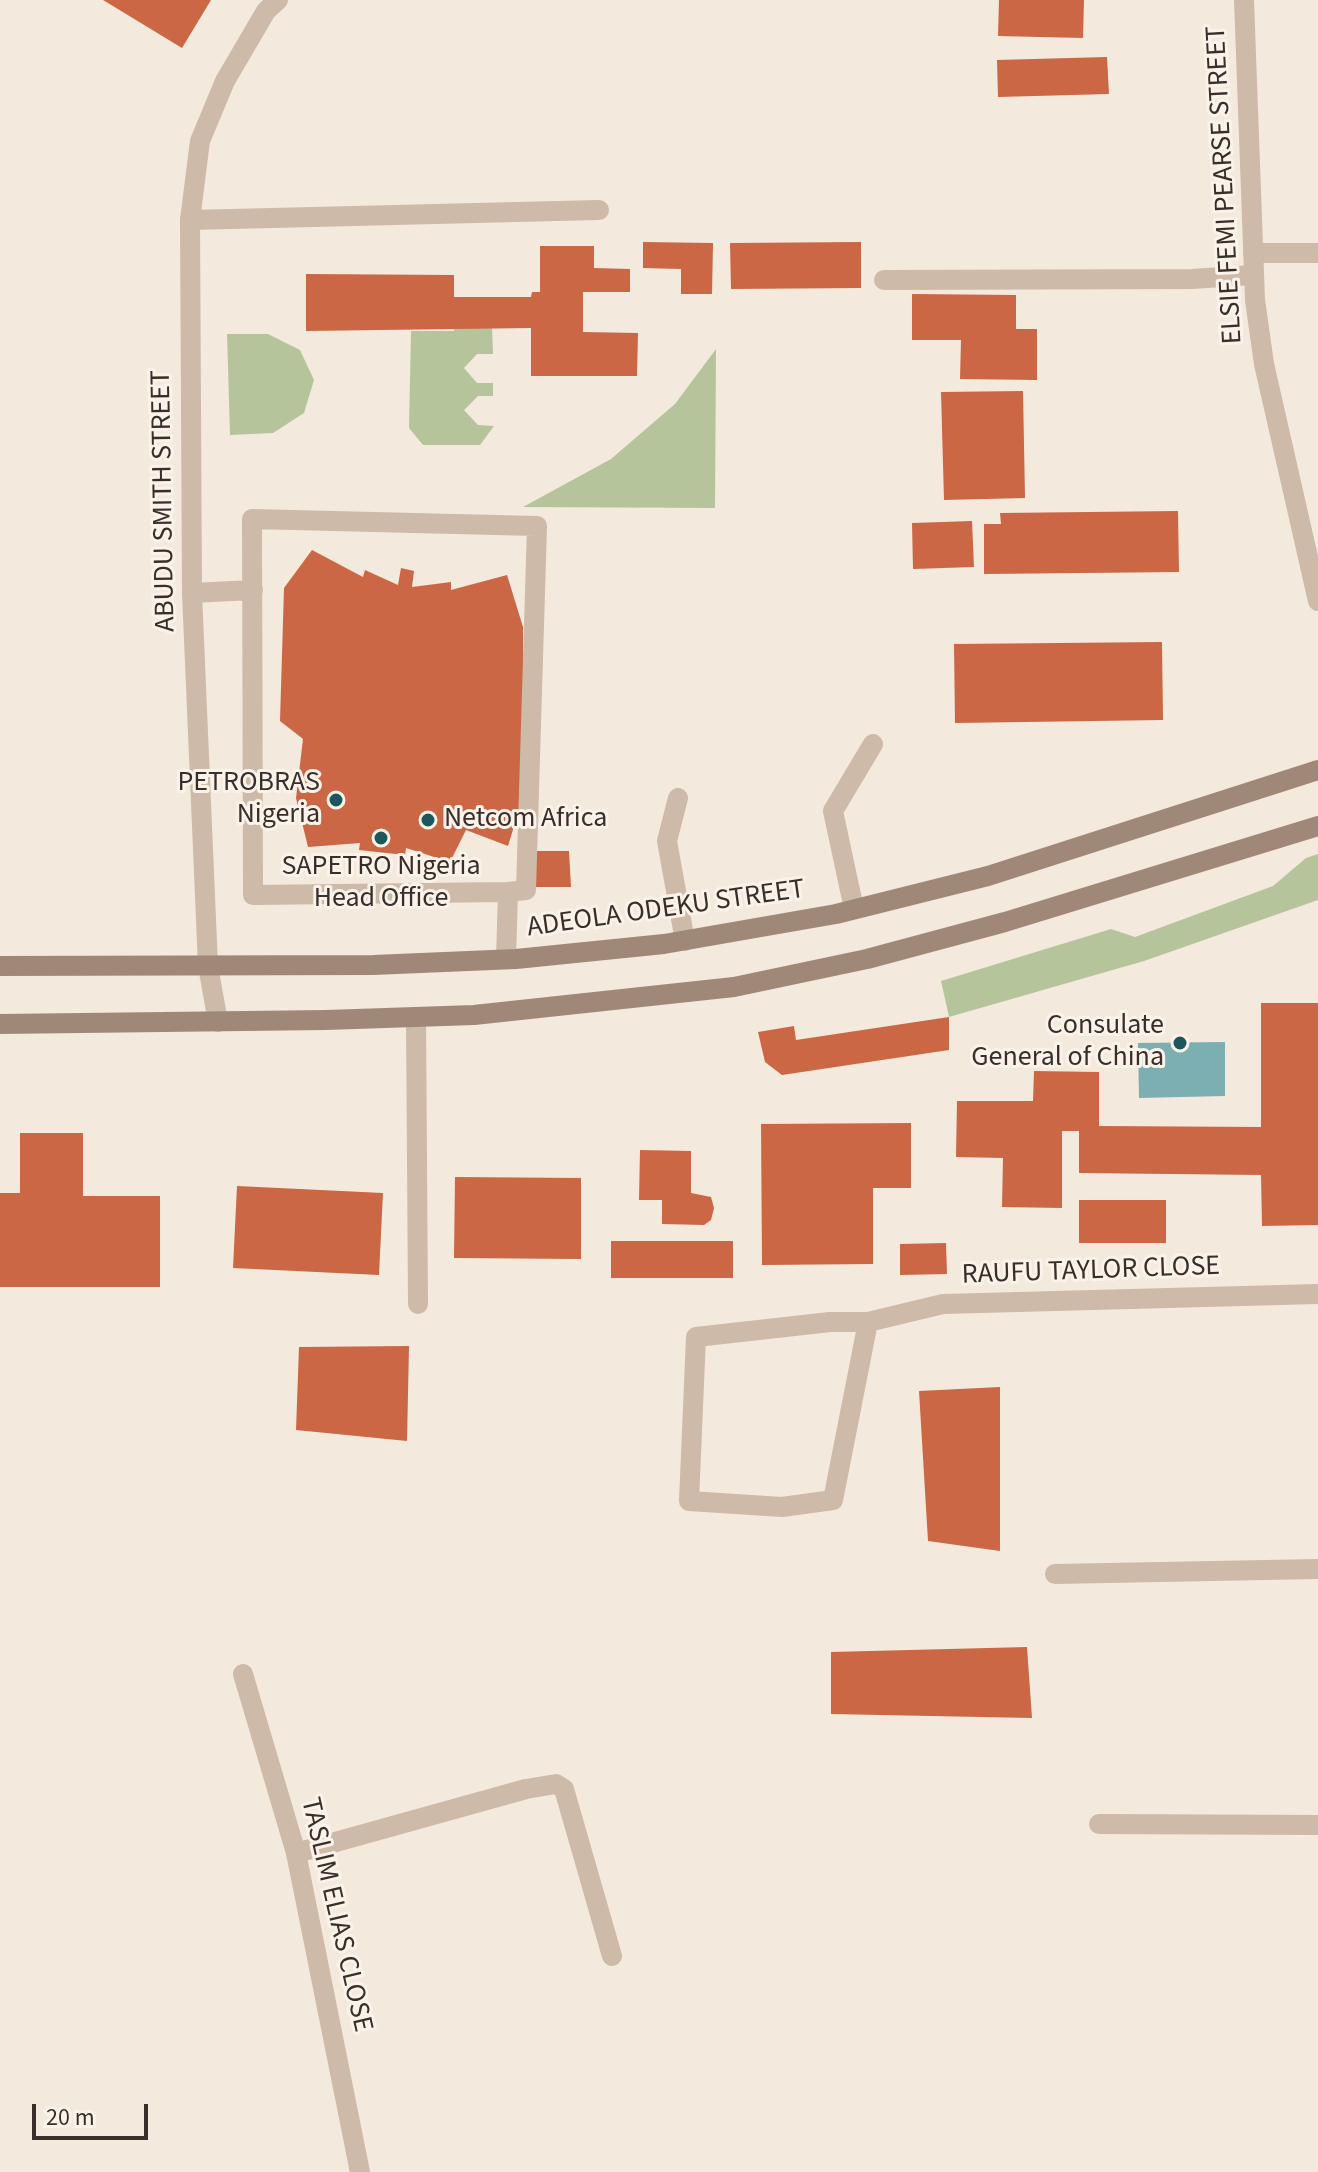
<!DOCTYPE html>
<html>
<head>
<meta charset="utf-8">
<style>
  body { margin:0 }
  #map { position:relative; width:1318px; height:2172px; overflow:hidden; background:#f4e9dd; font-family:"Source Sans 3",sans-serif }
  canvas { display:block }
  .scale { position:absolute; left:32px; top:2104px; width:116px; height:36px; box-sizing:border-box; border:4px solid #392e29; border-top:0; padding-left:10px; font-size:24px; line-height:28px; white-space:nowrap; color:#392e29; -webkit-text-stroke:6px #fbf3ea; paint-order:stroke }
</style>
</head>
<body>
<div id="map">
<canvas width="1318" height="2172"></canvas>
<div class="scale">20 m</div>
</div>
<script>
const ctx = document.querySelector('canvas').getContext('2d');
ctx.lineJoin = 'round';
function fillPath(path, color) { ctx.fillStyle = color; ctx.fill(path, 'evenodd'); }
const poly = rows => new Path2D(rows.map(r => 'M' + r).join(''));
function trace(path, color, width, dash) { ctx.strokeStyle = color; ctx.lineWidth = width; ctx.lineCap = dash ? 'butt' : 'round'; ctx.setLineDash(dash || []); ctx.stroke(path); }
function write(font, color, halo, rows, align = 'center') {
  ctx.font = font + ' "Source Sans 3",sans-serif'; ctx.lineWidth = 6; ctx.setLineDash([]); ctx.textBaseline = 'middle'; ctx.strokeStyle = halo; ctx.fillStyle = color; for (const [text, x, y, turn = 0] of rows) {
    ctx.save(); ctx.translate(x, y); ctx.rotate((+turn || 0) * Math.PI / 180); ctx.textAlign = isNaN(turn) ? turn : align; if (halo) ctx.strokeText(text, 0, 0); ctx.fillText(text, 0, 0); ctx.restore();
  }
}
fillPath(poly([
  [454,328,492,328,493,354,477,354,464,368,477,383,493,383,493,396,478,396,464,410,478,425,494,426,480,445,423,445,409,428,411,331,454,331],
  [227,334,268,334,300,350,314,380,304,413,273,433,230,435],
  [716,349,715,508,523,507,611,459,675,404],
  [1318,854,1318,900,1144,961,949,1017,941,981,1111,929,1135,937,1273,886,1306,858]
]), '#b6c49c');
fillPath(poly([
  [1225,1042,1225,1096,1139,1098,1138,1043]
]), '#7bafb2');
fillPath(poly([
  [103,0,211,0,182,48],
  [999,0,1084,0,1083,38,998,36],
  [1107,57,1109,94,998,97,997,60],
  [643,242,713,243,712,294,681,294,681,269,643,268],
  [861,242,861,288,731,289,730,243],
  [540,246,594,246,594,268,630,269,630,292,583,292,583,332,638,333,637,376,531,376,531,328,306,331,306,274,454,275,454,297,531,297,532,292,540,292],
  [912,294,1016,295,1016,329,1037,329,1037,380,960,379,961,340,912,340],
  [1023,391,1025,498,944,500,941,392],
  [1178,511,1179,572,984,574,984,524,1001,524,1000,513],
  [972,521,974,567,913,569,912,523],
  [312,550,363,577,365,570,398,585,401,568,414,571,412,587,451,582,451,590,507,575,523,627,523,797,508,846,466,830,450,862,406,848,405,855,359,850,360,843,308,847,296,798,303,739,280,721,284,588],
  [1162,642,1163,720,955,723,954,644],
  [530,851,569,851,571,887,530,887],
  [1261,1003,1318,1003,1318,1225,1262,1226,1261,1175,1079,1173,1079,1131,1062,1131,1062,1208,1002,1207,1003,1158,956,1157,957,1101,1033,1101,1034,1071,1099,1072,1099,1126,1261,1127],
  [949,1017,949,1050,782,1075,765,1062,758,1032,794,1026,796,1040],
  [911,1123,911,1188,873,1188,873,1264,762,1265,761,1124],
  [20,1133,83,1133,83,1196,160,1196,160,1287,0,1287,0,1193,20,1193],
  [640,1150,691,1151,691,1193,711,1197,714,1208,711,1220,704,1225,662,1224,662,1200,639,1200],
  [455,1177,581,1178,581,1259,454,1258],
  [237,1186,383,1193,379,1275,233,1268],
  [1079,1200,1166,1200,1166,1243,1079,1243],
  [611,1241,733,1241,733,1278,611,1278],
  [946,1243,947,1274,900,1275,900,1244],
  [409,1346,407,1441,296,1430,299,1347],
  [1000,1387,1000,1551,928,1541,919,1391],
  [1027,1647,1032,1718,831,1714,831,1652]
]), '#cb6744');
trace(poly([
  [190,220,599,210],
  [1253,253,1318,253],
  [884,280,1192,279,1253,275],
  [192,593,253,590],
  [678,798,667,841,685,941],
  [854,909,833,811,873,744],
  [506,959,508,892,253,895,252,519,537,526,526,890,508,892],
  [416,1017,418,1304],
  [868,1322,830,1322,696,1337,689,1501,782,1507,833,1500,868,1322,943,1304,1318,1294],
  [1055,1574,1318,1569],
  [1099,1824,1318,1825],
  [296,1853,526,1789,556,1784,564,1789,612,1956]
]), '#cdbaa8', 20);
trace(poly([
  [218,1022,208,966,192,593,190,220,200,141,225,81,266,11,278,0],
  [243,1674,296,1853,360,2172]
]), '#cdbaa8', 20);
trace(poly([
  [1244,0,1255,300,1264,364,1318,601]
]), '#cdbaa8', 20);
trace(poly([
  [0,966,373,965,516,959,664,944,836,914,988,876,1318,770],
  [0,1024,326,1020,474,1015,734,987,867,959,1005,922,1318,826]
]), '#a08879', 20);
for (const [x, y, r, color] of [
  [336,800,8,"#1c575d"],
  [428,820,8,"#1c575d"],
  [381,838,8,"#1c575d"],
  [1180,1043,8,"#1c575d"]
]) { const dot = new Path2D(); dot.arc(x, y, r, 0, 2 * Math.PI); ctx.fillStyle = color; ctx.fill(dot); trace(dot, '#fbf3ea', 3); }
write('28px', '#392e29', '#fbf3ea', [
  ["ELSIE FEMI PEARSE STREET",1226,185,-93],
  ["ABUDU SMITH STREET",165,501,-91],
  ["ADEOLA ODEKU STREET",666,910,-8],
  ["RAUFU TAYLOR CLOSE",1091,1272,-2],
  ["TASLIM ELIAS CLOSE",335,1915,77]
]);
write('28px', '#392e29', '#fbf3ea', [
  ["PETROBRAS",320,784],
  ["Nigeria",320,816],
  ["Netcom Africa",444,820,"left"],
  ["SAPETRO Nigeria",381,868,"center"],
  ["Head Office",381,900,"center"],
  ["Consulate",1164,1027],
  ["General of China",1164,1059]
], 'right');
</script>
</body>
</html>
